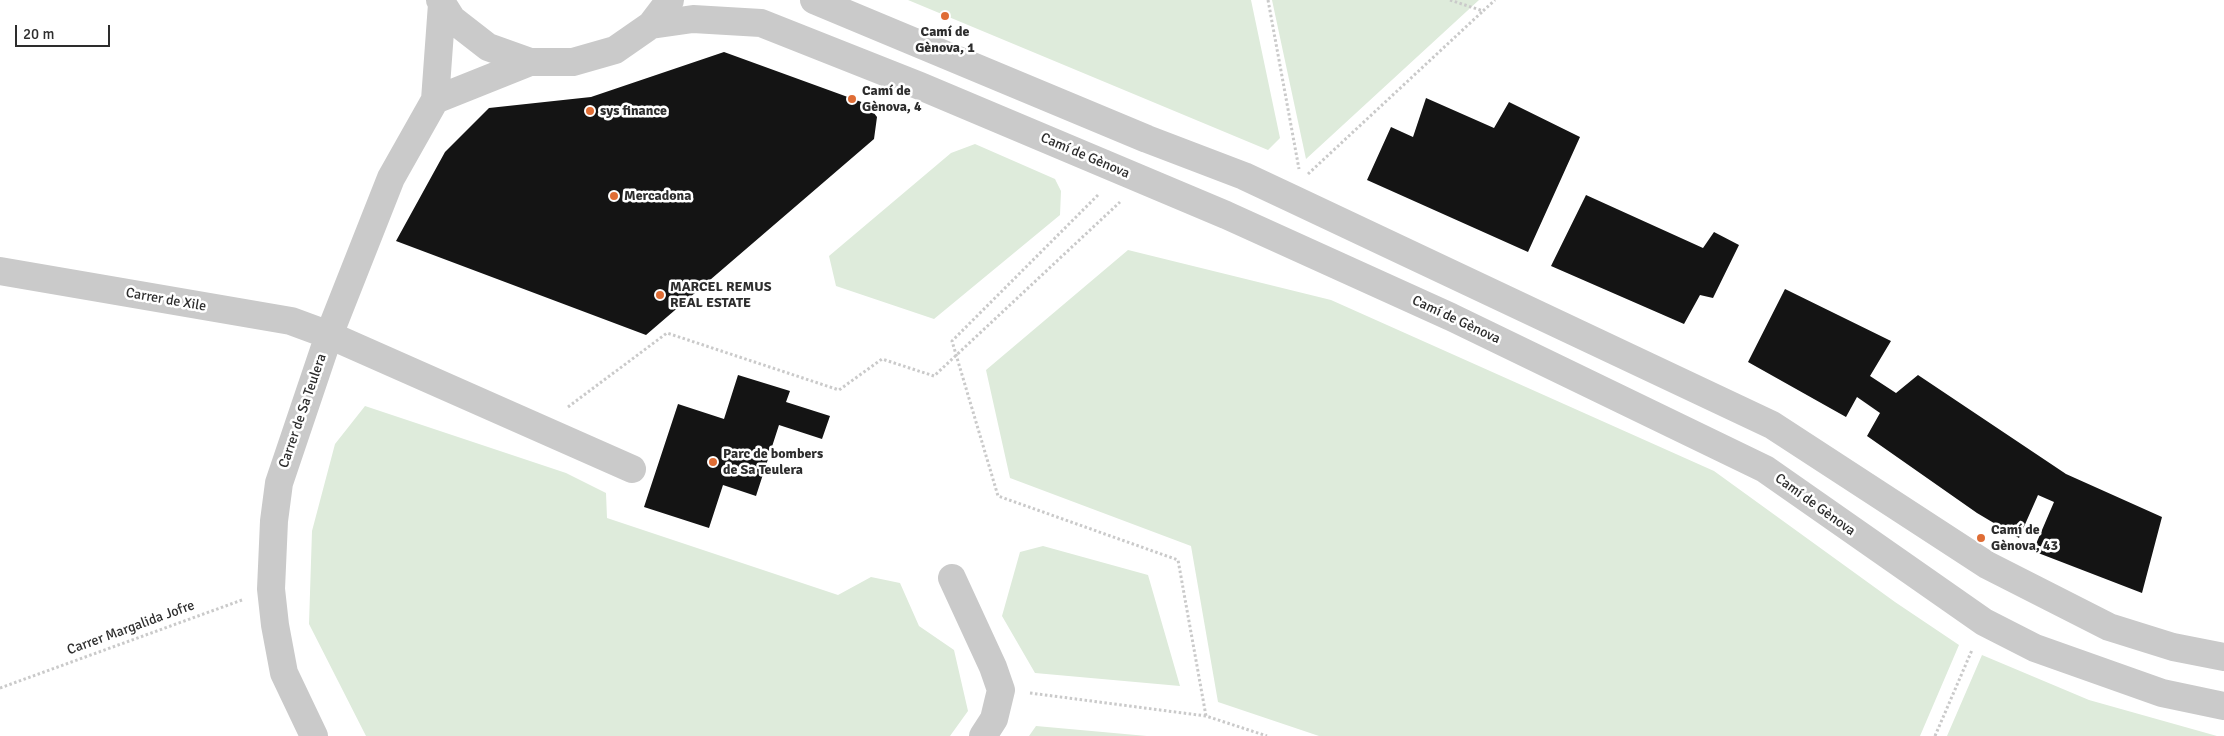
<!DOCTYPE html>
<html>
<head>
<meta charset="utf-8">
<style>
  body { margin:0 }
  #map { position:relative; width:2224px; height:736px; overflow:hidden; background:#fff; font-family:Signika,sans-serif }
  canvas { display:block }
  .scale { position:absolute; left:15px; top:25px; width:95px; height:22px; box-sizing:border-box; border:2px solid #2d2d2d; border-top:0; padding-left:6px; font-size:15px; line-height:18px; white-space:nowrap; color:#2d2d2d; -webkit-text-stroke:4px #fff; paint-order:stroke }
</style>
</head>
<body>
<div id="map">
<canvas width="2224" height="736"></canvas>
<div class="scale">20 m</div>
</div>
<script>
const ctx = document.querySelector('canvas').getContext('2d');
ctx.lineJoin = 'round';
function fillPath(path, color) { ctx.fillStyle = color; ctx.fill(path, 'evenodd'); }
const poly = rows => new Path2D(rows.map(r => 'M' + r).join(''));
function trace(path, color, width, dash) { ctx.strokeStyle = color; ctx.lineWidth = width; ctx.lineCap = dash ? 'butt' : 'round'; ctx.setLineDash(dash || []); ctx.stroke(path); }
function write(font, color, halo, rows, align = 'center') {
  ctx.font = font + ' Signika,sans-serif'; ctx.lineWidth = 5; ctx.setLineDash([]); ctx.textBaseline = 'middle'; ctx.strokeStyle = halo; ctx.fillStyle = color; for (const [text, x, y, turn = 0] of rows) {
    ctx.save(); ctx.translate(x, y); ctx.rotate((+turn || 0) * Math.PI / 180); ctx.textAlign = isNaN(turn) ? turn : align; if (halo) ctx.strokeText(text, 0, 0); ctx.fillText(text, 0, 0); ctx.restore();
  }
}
fillPath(poly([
  [908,0,1251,0,1280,138,1268,150],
  [1272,0,1479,0,1306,159],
  [975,144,1055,179,1061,191,1060,215,934,319,836,286,829,256,951,153],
  [1128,250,1331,300,1714,471,1895,602,1959,645,1920,736,1319,736,1218,702,1191,546,1010,478,986,370],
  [365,406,566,473,606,493,607,518,838,595,871,577,900,583,919,626,954,650,968,711,950,736,366,736,309,624,312,531,335,444],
  [1043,546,1148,575,1180,686,1035,673,1002,616,1020,552],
  [1982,655,2089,700,2217,736,1947,736],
  [1036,726,1147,736,1029,736]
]), '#deebdb');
fillPath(poly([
  [724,52,867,104,877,117,874,139,646,335,396,241,445,152,489,108,591,97],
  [1426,98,1494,128,1509,102,1580,137,1528,252,1367,180,1391,127,1413,137],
  [1586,195,1703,248,1714,232,1739,245,1713,298,1700,295,1684,324,1551,266],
  [1785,289,1891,341,1870,376,1896,393,1918,375,2066,474,2162,517,2142,593,2033,551,2054,502,2038,495,2019,538,1977,513,1867,436,1880,413,1857,397,1846,417,1748,362],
  [738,375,790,391,786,402,830,416,822,439,779,425,756,496,723,485,709,528,644,507,678,404,724,419]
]), '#141414');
trace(poly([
  [1268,0,1299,169],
  [1450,0,1483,11,1495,0],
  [1308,174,1483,11],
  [1098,195,952,341,998,496,1178,560,1206,716],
  [568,407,667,333,839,390,882,359,934,376,1120,202],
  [0,688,242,600],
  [1030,693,1206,716,1267,736],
  [1935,736,1972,650]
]), '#cacaca', 3, [2.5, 2.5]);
trace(poly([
  [440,0,452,19,488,47,530,62,573,62,615,50,651,25,670,0],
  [814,0,1147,139,1244,176,1293,199,1772,425,1987,565,2109,627,2173,647,2224,657],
  [442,4,435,100,530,62],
  [651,25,693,19,761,23,920,86,1226,215,1451,317,1765,469,1984,622,2035,648,2162,693,2224,706],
  [0,271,291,321,329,335,632,469],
  [952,578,993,667,1001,690,994,719,983,736],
  [314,736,284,673,275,625,271,589,274,521,279,483,329,335,391,178,435,100]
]), '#cacaca', 28);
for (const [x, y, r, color] of [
  [945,16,5,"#df6d35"],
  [852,99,5,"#df6d35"],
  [590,111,5,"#df6d35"],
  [614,196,5,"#df6d35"],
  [660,295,5,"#df6d35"],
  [713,462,5,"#df6d35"],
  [1981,538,5,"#df6d35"]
]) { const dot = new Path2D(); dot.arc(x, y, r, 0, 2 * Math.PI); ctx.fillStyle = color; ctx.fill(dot); trace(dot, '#fff', 2); }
write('bold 14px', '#2d2d2d', '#fff', [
  ["Camí de",945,32,"center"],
  ["Gènova, 1",945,48,"center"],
  ["Camí de",862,91],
  ["Gènova, 4",862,107],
  ["sys finance",600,111],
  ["Mercadona",624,196],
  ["MARCEL REMUS",670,287],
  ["REAL ESTATE",670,303],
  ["Parc de bombers",723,454],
  ["de Sa Teulera",723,470],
  ["Camí de",1991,530],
  ["Gènova, 43",1991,546]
], 'left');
write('14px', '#2d2d2d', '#fff', [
  ["Camí de Gènova",1085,156,23],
  ["Carrer de Xile",166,300,10],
  ["Camí de Gènova",1456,320,25],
  ["Carrer de Sa Teulera",303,411,-71],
  ["Camí de Gènova",1815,505,36],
  ["Carrer Margalida Jofre",131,628,-20]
]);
</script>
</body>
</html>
